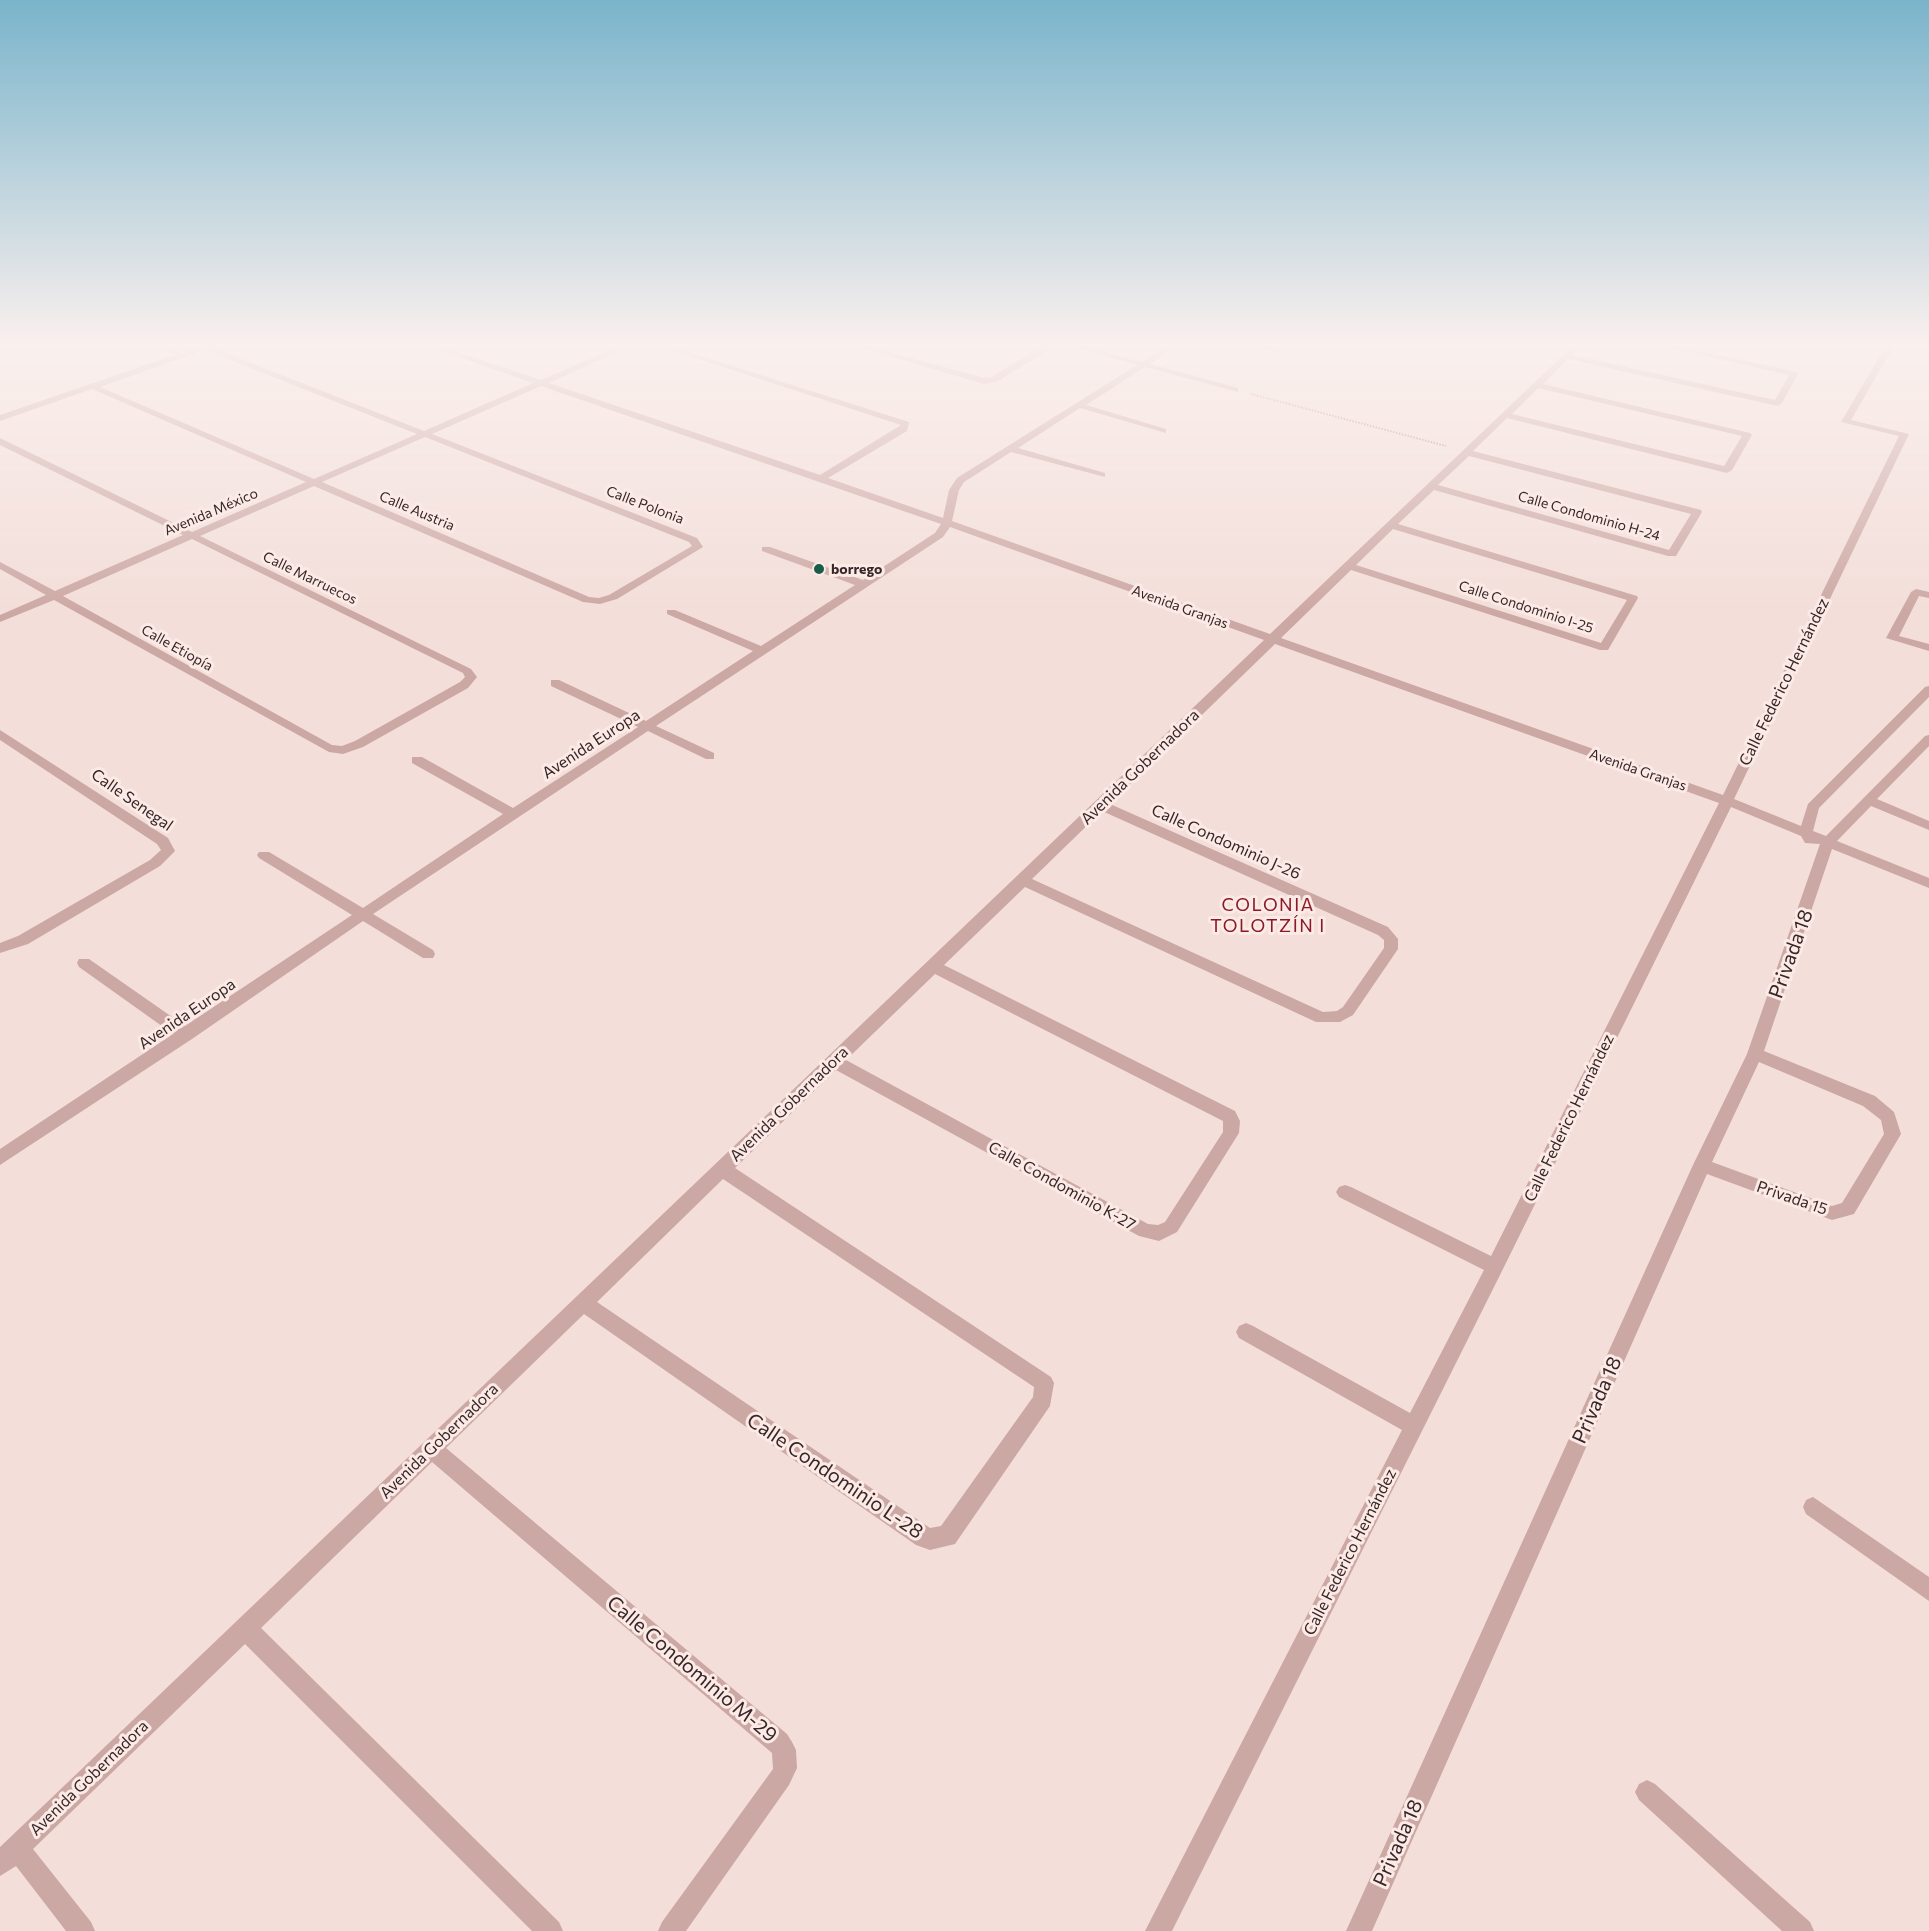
<!DOCTYPE html>
<html>
<head>
<meta charset="utf-8">
<style>
  body { margin:0 }
  canvas { display:block; background:#f3ded9 }
</style>
</head>
<body>
<canvas width="1929" height="1931"></canvas>
<script>
const ctx = document.querySelector('canvas').getContext('2d');
ctx.lineJoin = 'round';
const poly = rows => new Path2D(rows.map(r => 'M' + r).join(''));
function trace(path, color, width, dash) { ctx.strokeStyle = color; ctx.lineWidth = width; ctx.lineCap = dash ? 'butt' : 'round'; ctx.setLineDash(dash || []); ctx.stroke(path); }
function fillPath(path, color) { ctx.fillStyle = color; ctx.fill(path, 'evenodd'); }
function write(font, color, halo, rows, align = 'center') {
  ctx.font = font + ' Commissioner,sans-serif'; ctx.lineWidth = 6; ctx.setLineDash([]); ctx.textBaseline = 'middle'; ctx.strokeStyle = halo; ctx.fillStyle = color; for (const [text, x, y, turn = 0] of rows) {
    ctx.save(); ctx.translate(x, y); ctx.rotate((+turn || 0) * Math.PI / 180); ctx.textAlign = isNaN(turn) ? turn : align; if (halo) ctx.strokeText(text, 0, 0); ctx.fillText(text, 0, 0); ctx.restore();
  }
}
trace(poly([
  [1251,394,1446,446]
]), '#b8928e', 2, [1.5, 1.5]);
fillPath(poly([
  [150,344,160,344,183,353,201,345,216,344,213,348,424,431,533,383,422,344,433,344,541,380,625,344,635,344,549,383,820,475,901,425,652,344,663,344,909,422,907,431,828,478,943,518,949,490,957,478,1137,365,1077,348,1054,347,998,381,984,384,848,344,860,344,984,378,992,377,1044,344,1078,344,1142,362,1171,344,1180,344,1150,364,1238,388,1238,392,1145,367,1086,405,1166,429,1166,433,1080,408,1018,448,1105,473,1105,477,1011,452,964,482,959,490,952,521,1270,634,1575,344,1583,344,1572,355,1775,400,1789,375,1653,344,1667,344,1797,372,1798,374,1782,403,1778,406,1568,359,1543,384,1750,433,1752,435,1732,470,1727,473,1507,418,1473,451,1701,510,1702,512,1676,556,1668,556,1434,490,1398,524,1637,596,1638,598,1608,650,1600,650,1351,570,1281,638,1723,795,1899,436,1841,422,1887,344,1895,344,1851,420,1909,434,1734,799,1801,826,1808,804,1925,687,1929,686,1929,697,1819,808,1813,831,1826,836,1925,736,1929,735,1929,746,1877,799,1929,821,1929,830,1871,806,1837,841,1929,878,1929,888,1832,849,1764,1051,1875,1096,1894,1112,1901,1134,1854,1214,1832,1220,1707,1174,1372,1931,1346,1931,1693,1165,1747,1054,1820,844,1805,843,1801,836,1731,807,1501,1273,1172,1931,1145,1931,1402,1430,1239,1338,1236,1332,1239,1326,1246,1323,1253,1326,1410,1413,1484,1270,1339,1197,1336,1192,1339,1187,1345,1185,1351,1187,1491,1256,1719,803,1275,644,1110,804,1388,927,1398,939,1398,949,1353,1015,1340,1022,1316,1022,1025,887,944,965,1235,1111,1240,1121,1239,1133,1177,1232,1159,1241,1139,1236,836,1070,735,1168,1051,1377,1054,1383,1050,1406,955,1544,930,1550,916,1545,584,1314,446,1448,787,1734,792,1742,796,1750,797,1768,789,1785,686,1931,658,1931,662,1922,773,1769,772,1753,432,1462,261,1628,559,1922,563,1931,532,1931,245,1644,33,1849,91,1922,95,1931,66,1931,16,1866,0,1876,0,1847,1264,640,950,527,943,537,656,726,714,753,714,759,706,759,648,731,373,914,433,950,435,954,433,958,423,958,363,921,192,1039,0,1165,0,1149,173,1034,79,967,77,963,79,959,89,959,185,1026,352,915,259,858,257,855,259,852,269,852,363,908,503,814,412,763,412,757,422,757,513,808,638,727,551,686,551,680,559,680,646,721,753,651,667,614,667,610,675,610,761,646,855,585,762,551,762,547,770,547,863,580,935,533,941,524,541,386,432,434,697,538,703,547,617,599,600,604,583,602,314,486,200,536,471,669,477,677,468,688,363,747,343,754,329,752,54,600,0,622,0,615,46,595,0,569,0,562,55,591,183,535,0,445,0,438,192,532,306,482,92,389,0,421,0,415,175,355,150,344],
  [205,350,417,434,314,479,100,387,205,350],
  [1538,388,1742,436,1724,466,1512,414,1538,388],
  [425,437,689,542,692,546,609,595,599,598,589,597,322,482,425,437],
  [1469,456,1691,514,1669,550,1438,485,1469,456],
  [1393,529,1627,600,1601,643,1356,565,1393,529],
  [192,539,463,673,465,677,460,682,355,741,342,746,332,745,63,596,192,539],
  [1102,811,1378,935,1384,940,1384,948,1343,1007,1337,1011,1323,1012,1032,879,1102,811],
  [935,974,1223,1121,1223,1132,1165,1222,1158,1225,1148,1224,846,1060,935,974],
  [1759,1062,1863,1106,1881,1120,1884,1134,1842,1203,1832,1206,1712,1162,1759,1062],
  [723,1179,1034,1387,1033,1397,941,1526,930,1528,597,1302,723,1179],
  [1247,344,1260,344,1281,350,1277,352,1247,344],
  [1811,344,1836,344,1830,349,1811,344],
  [1916,589,1929,592,1929,598,1919,596,1899,636,1929,644,1929,651,1886,638,1911,592,1916,589],
  [0,730,168,838,175,851,160,866,28,944,0,953,0,943,18,936,150,860,161,850,157,844,0,740,0,730],
  [1813,1497,1929,1577,1929,1601,1806,1514,1803,1507,1806,1500,1813,1497],
  [1647,1780,1655,1784,1810,1922,1814,1931,1782,1931,1639,1800,1635,1792,1639,1784,1647,1780]
]), '#cca8a4');
const sky = ctx.createLinearGradient(0, 0, 0, 614);
sky.addColorStop(0, '#7ab4cb');
sky.addColorStop(0.56, '#faf0ee');
sky.addColorStop(1, '#faf0ee00');
ctx.fillStyle = sky;
ctx.fillRect(0, 0, 1929, 614);
for (const [x, y, r, color] of [
  [819,569,6,"#185c49"]
]) { const dot = new Path2D(); dot.arc(x, y, r, 0, 2 * Math.PI); ctx.fillStyle = color; ctx.fill(dot); trace(dot, '#fbeae5', 2); }
write('14px', '#372627', '#fbeae5', [
  ["Calle Polonia",645,505,21],
  ["Calle Austria",417,511,23],
  ["Avenida México",211,512,-23],
  ["Calle Condominio H-24",1589,516,16],
  ["Calle Marruecos",310,578,26],
  ["Avenida Granjas",1180,607,20],
  ["Calle Condominio I-25",1526,607,18],
  ["Calle Etiopía",177,648,29],
  ["Avenida Granjas",1638,770,19]
]);
write('bold 14px', '#372627', '#fbeae5', [
  ["borrego",831,569]
], 'left');
write('16px', '#372627', '#fbeae5', [
  ["Calle Federico Hernández",1784,682,-64],
  ["Avenida Europa",591,744,-33],
  ["Avenida Gobernadora",1140,767,-44],
  ["Calle Senegal",132,800,35],
  ["Calle Condominio J-26",1226,842,24],
  ["Avenida Europa",187,1014,-34],
  ["Avenida Gobernadora",789,1104,-44],
  ["Calle Federico Hernández",1569,1118,-64],
  ["Calle Condominio K-27",1062,1186,29],
  ["Privada 15",1792,1198,19],
  ["Avenida Gobernadora",439,1441,-44],
  ["Calle Federico Hernández",1350,1552,-63],
  ["Avenida Gobernadora",89,1778,-44]
]);
ctx.letterSpacing = '1.5px';
write('18px', '#8c1925', '#fbeae5', [
  ["COLONIA",1268,905],
  ["TOLOTZÍN I",1268,926]
]);
ctx.letterSpacing = '0px';
write('20px', '#372627', '#fbeae5', [
  ["Privada 18",1791,954,-70],
  ["Privada 18",1597,1400,-66],
  ["Calle Condominio L-28",835,1476,34],
  ["Calle Condominio M-29",692,1669,40],
  ["Privada 18",1398,1843,-66]
]);
</script>
</body>
</html>
